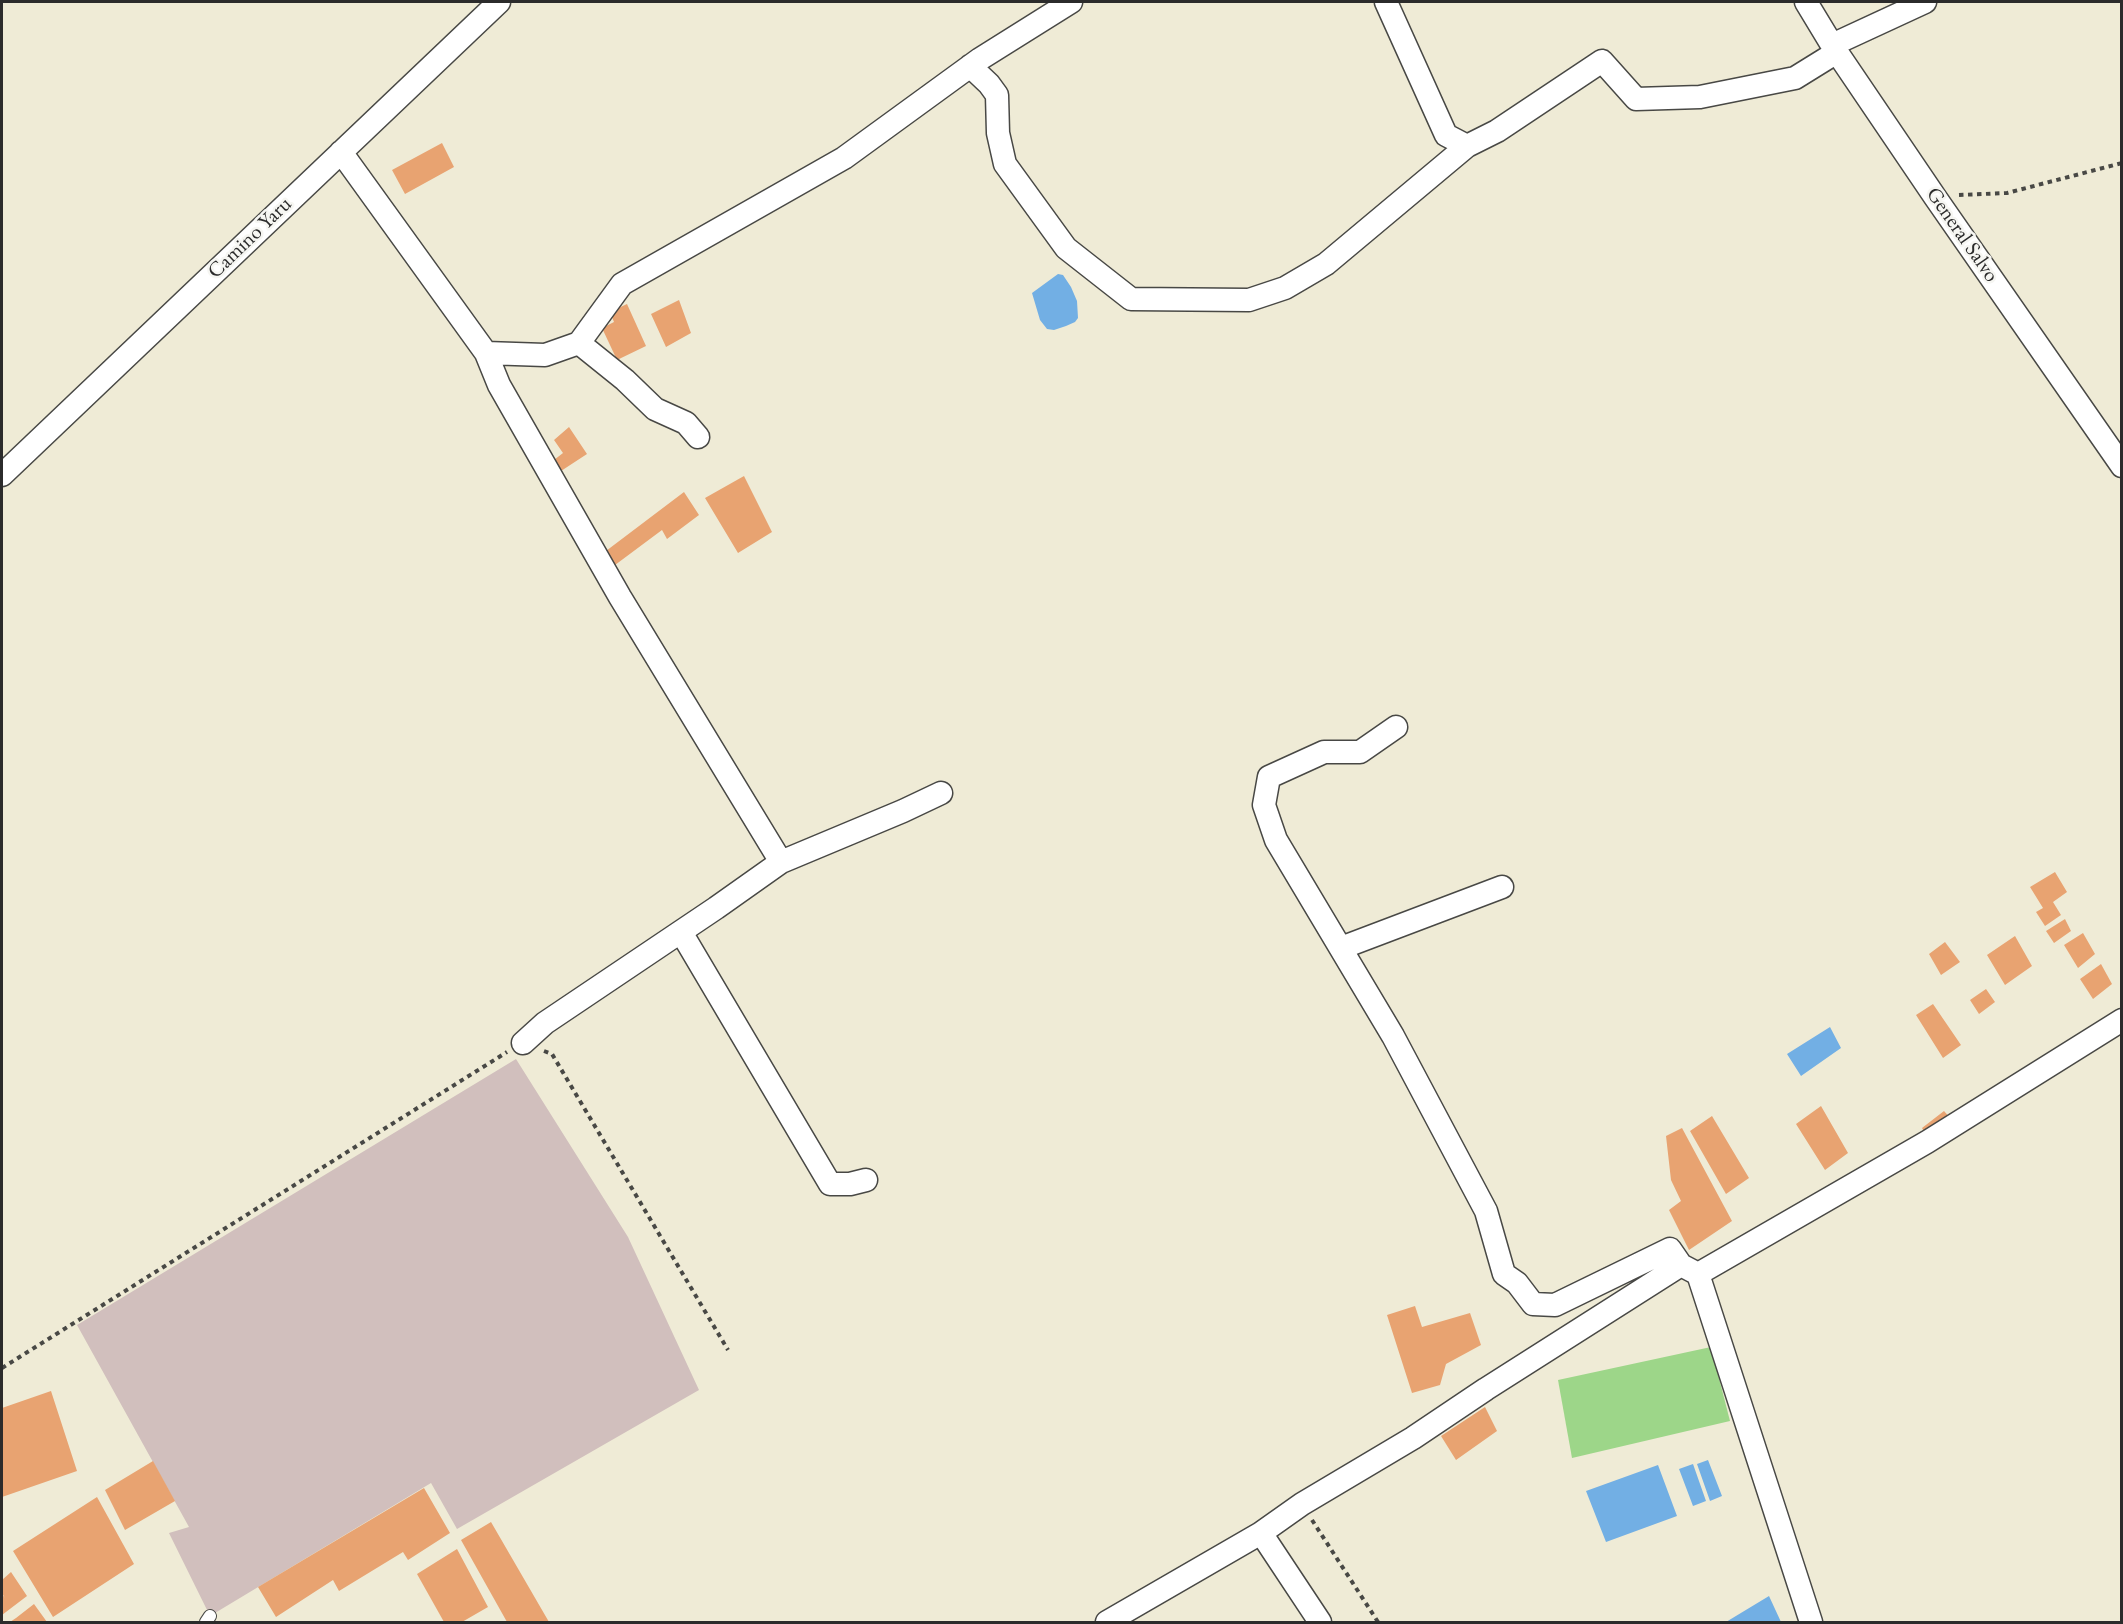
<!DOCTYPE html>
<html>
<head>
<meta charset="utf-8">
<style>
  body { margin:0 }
  #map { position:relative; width:2123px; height:1624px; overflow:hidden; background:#efebd6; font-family:"EB Garamond",serif }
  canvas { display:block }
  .frame { position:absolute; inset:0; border:3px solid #2b2b2b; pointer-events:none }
</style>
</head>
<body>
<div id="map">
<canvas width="2123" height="1624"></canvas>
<div class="frame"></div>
</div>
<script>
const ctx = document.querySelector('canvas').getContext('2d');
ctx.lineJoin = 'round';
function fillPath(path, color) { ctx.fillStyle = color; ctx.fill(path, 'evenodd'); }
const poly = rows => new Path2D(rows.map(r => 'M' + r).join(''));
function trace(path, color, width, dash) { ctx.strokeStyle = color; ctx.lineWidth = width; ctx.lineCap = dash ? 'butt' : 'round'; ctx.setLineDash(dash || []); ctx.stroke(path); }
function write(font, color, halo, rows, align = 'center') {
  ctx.font = font + ' "EB Garamond",serif'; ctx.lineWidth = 5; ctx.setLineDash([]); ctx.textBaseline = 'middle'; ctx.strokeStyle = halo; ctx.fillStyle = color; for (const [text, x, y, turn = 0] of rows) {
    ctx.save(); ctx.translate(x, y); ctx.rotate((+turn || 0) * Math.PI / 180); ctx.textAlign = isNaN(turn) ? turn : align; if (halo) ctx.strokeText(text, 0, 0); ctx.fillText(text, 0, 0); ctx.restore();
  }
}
fillPath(poly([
  [516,1059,628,1237,699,1390,457,1529,431,1483,210,1616,169,1533,189,1527,77,1325]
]), '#d1bfbd');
fillPath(poly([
  [1711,1347,1730,1421,1572,1458,1558,1380]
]), '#9dd689');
fillPath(poly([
  [1058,274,1063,275,1071,287,1077,301,1078,318,1075,322,1066,326,1054,330,1047,329,1040,320,1032,293],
  [1830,1027,1841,1048,1801,1076,1787,1054],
  [1708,1460,1722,1496,1710,1501,1697,1464],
  [1693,1464,1706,1501,1693,1506,1679,1469],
  [1658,1465,1677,1516,1606,1542,1586,1491],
  [1769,1596,1781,1622,1726,1622]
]), '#72afe4');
fillPath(poly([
  [442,143,454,167,405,194,392,170],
  [679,300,691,333,666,347,651,314],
  [627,304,646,346,617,360,602,328,614,322,610,312],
  [569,427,587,454,561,471,554,460,563,453,554,440],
  [744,476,772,532,738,553,705,498],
  [684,492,699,515,667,539,662,530,611,568,602,554],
  [2055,872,2067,892,2053,902,2061,915,2045,926,2036,912,2043,908,2030,887],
  [2065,919,2071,931,2054,943,2046,931],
  [2083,933,2095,954,2078,968,2064,945],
  [2015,936,2032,966,2005,985,1987,955],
  [1945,942,1960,962,1941,975,1929,954],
  [2101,964,2112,984,2093,999,2080,979],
  [1986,989,1995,1002,1979,1014,1970,1000],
  [1933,1004,1961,1045,1943,1058,1916,1015],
  [1821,1106,1848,1153,1825,1170,1796,1124],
  [1944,1111,1952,1120,1927,1137,1922,1128],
  [1712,1116,1749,1178,1726,1194,1690,1131],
  [1682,1128,1732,1221,1689,1250,1669,1210,1681,1201,1671,1180,1666,1136],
  [1415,1306,1422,1327,1470,1313,1481,1345,1446,1364,1440,1385,1412,1393,1387,1315],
  [51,1391,77,1471,2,1497,2,1408],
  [1485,1407,1497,1431,1456,1460,1441,1436],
  [153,1461,175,1501,125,1530,105,1490],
  [424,1488,450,1533,408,1560,403,1552,339,1591,333,1580,276,1617,258,1587],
  [97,1497,134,1564,53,1617,13,1551],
  [491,1522,549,1622,507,1622,461,1540],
  [457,1549,488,1607,462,1622,444,1622,417,1574],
  [11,1572,27,1596,2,1615,2,1594,5,1598,2,1593,2,1580],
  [34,1604,47,1622,10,1622,16,1618]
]), '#e8a371');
const service = poly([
  [206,1622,210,1616]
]);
const minor = poly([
  [1386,2,1446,135,1467,146,1497,131,1602,61,1636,99,1700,97,1795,78,1837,52],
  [1806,2,1832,45,1935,197,2122,466],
  [1832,45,1925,2],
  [970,66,989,84,997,95,998,133,1005,164,1066,248,1131,299,1249,300,1285,288,1326,264,1467,146],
  [341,152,486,353,545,355,579,343,625,380,655,409,686,423,698,437],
  [579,343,622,284,844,158,980,59,1071,2],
  [486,353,499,385,620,597,781,862,903,811,941,793],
  [2,475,499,2],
  [1396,727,1360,752,1324,752,1269,777,1264,805,1276,840,1393,1036,1486,1211,1504,1274,1517,1283,1533,1304,1555,1305,1670,1249,1681,1265],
  [681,932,830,1184,850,1184,866,1180],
  [1341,948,1502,887],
  [523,1043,545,1023,716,908,781,862],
  [1698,1274,1811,1622],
  [1261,1533,1320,1622],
  [1107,1622,1261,1533,1302,1504,1413,1438,1486,1389,1681,1265,1698,1274,1927,1142,2122,1020]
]);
trace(service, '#484845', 14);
trace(minor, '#484845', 25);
trace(poly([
  [1959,195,2007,193,2122,163],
  [544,1051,552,1054,728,1350],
  [2,1368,507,1052],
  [1312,1520,1378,1622]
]), '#484845', 4, [4.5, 4.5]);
trace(service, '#fff', 12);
trace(minor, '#fff', 22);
write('21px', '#2b2b2b', '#f6f6f2', [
  ["General Salvo",1962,235,55],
  ["Camino Yaru",250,238,-44]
]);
</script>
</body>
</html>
